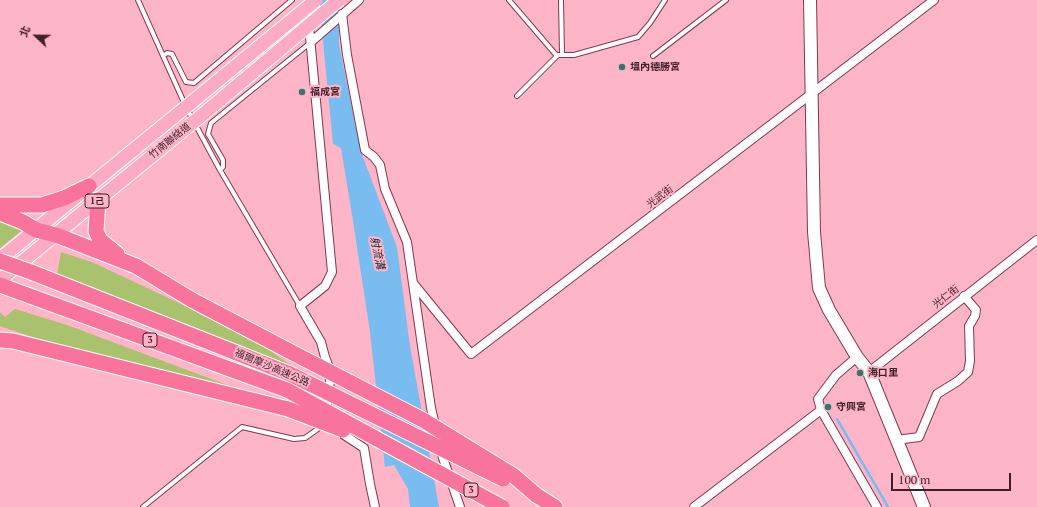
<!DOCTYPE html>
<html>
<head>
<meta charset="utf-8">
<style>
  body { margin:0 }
  #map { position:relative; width:1037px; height:507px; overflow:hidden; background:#fdb5c7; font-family:"PT Serif","Noto Sans TC",serif }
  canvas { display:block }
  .north { position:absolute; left:16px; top:16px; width:40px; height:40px; -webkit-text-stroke:3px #fdb5c7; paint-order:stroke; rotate:292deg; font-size:11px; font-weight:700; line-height:16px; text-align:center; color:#411f29 }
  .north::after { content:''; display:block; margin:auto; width:14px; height:18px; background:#411f29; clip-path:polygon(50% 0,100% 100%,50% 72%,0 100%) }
  .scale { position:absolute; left:891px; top:473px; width:120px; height:18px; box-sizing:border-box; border:2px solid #411f29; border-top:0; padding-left:5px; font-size:12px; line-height:14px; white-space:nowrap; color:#411f29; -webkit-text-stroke:3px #fdb5c7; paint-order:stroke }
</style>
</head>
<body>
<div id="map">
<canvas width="1037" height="507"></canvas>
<div class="north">北</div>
<div class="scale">100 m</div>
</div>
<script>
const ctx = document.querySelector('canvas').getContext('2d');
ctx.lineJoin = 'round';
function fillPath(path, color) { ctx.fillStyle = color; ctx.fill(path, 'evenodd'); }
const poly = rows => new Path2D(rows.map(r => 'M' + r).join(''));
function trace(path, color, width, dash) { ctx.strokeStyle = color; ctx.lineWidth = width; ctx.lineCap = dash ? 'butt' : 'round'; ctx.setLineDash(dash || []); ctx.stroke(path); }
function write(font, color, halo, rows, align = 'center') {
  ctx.font = font + ' "PT Serif","Noto Sans TC",serif'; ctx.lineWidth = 4; ctx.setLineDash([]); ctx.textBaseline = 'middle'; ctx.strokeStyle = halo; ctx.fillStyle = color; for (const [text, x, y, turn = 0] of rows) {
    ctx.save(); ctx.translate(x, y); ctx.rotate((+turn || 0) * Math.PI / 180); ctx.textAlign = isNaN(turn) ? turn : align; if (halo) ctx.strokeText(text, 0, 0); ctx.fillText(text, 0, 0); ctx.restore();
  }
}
fillPath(poly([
  [0,219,18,226,21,231,0,248],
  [61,252,94,263,181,304,271,351,293,367,57,275],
  [15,309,67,325,270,401,59,346,0,326,0,312,5,317]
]), '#a8c26d');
fillPath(poly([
  [319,0,339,0,339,45,361,152,397,247,410,346,439,507,410,507,408,489,394,465,385,467,370,332,353,221,341,148,333,144]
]), '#79bcef');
trace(poly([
  [837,419,888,507]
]), '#79bcef', 2.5);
const lane = poly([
  [138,0,186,107,220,170,300,306],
  [509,0,557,56],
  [561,0,562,54],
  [163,56,167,53,172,54,186,82,194,83,292,0],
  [653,56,726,0],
  [517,96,558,55,574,55,638,37,650,23,665,0],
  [220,170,223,167,223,160,208,134,211,123,310,43],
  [143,507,242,427,294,439,305,438,322,426]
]);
const street = poly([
  [307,5,332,272,325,286,300,306,321,342,325,357,331,373,326,413],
  [342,14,347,55,365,150,374,157,380,165,385,189,407,242,431,408,443,458,460,507],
  [311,42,359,0],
  [413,283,471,354,934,0],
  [857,357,836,375,818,399,821,410,877,507],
  [869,372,1037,240],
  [338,431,364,448,370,484,375,507],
  [896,440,919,437,937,394,958,381,968,372,970,361,969,326,975,316,976,310,964,296],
  [694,507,821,410]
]);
const secondary = poly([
  [810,0,814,232,819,288,829,310,857,357,869,372,924,507]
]);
const primary = poly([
  [0,259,192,102],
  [0,280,201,116]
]);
const highway = poly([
  [98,200,96,231,100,240,117,254],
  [0,205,42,205,64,198,89,186],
  [0,213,23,222,36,230,56,235,136,266,192,300,293,353],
  [31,272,290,374],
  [0,285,287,390],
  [0,340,13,341,288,409],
  [536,495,555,507]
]);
trace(lane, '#843850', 6);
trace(street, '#843850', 10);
trace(secondary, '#843850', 14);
trace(primary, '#fff', 15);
trace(highway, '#fff', 17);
trace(lane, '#fff', 4);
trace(street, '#fff', 8);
trace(secondary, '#fff', 12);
trace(primary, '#fbacc4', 13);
trace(highway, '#f8749d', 15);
const primaryBridge = poly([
  [192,102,316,0],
  [201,116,339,0]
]);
const highwayBridge = poly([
  [0,261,31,272],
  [293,353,423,420,514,476,536,495],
  [290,374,503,479],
  [287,390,502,507],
  [288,409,343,430]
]);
trace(primaryBridge, '#fff', 15, []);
trace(highwayBridge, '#fff', 17, []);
trace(primaryBridge, '#fbacc4', 13);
trace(highwayBridge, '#f8749d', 15);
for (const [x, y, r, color] of [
  [622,67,4,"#32786e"],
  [302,92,4,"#32786e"],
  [860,373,4,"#32786e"],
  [828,407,4,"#32786e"]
]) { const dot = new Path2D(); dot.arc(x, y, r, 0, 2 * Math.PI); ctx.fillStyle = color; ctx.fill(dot); trace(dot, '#fdb5c7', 1.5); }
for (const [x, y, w] of [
  [97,201,24],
  [150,340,14],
  [471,490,14]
]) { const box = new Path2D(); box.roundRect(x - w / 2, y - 7, w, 14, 3); ctx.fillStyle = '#fdb5c7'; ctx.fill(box); trace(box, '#411f29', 1); }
write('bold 9px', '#411f29', null, [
  ["1己",97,201],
  ["3",150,340],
  ["3",471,490]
]);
write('bold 10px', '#411f29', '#fdb5c7', [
  ["塭內德勝宮",630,67],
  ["福成宮",310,92],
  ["海口里",868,373],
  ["守興宮",836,407]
], 'left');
write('10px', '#411f29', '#fdb5c7', [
  ["竹南聯絡道",170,141,-39],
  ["光武街",660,197,-37],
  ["光仁街",946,297,-38],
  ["福爾摩沙高速公路",272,368,23]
]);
write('italic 11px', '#172c3c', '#fdb5c7', [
  ["射流溝",377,253,78]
]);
</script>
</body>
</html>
